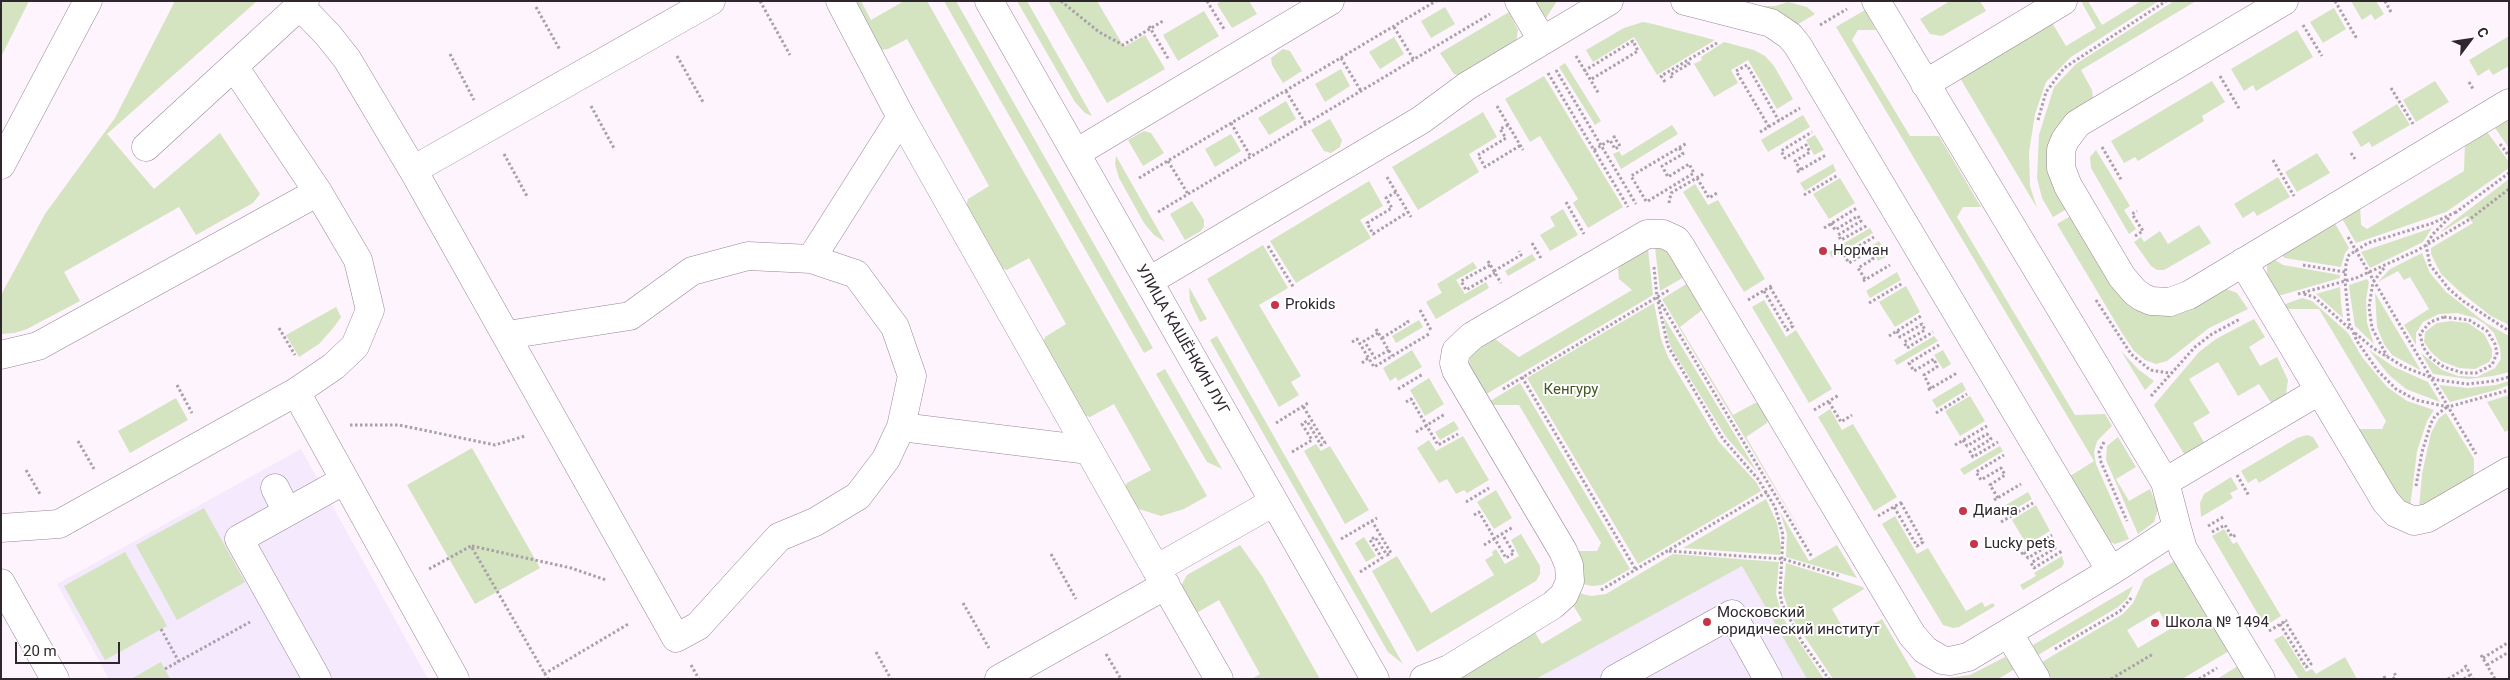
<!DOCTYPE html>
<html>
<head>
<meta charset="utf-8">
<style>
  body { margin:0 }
  #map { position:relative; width:2510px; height:680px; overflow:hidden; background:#fef4fd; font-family:Roboto,sans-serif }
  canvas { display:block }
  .frame { position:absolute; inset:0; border:2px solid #2f262e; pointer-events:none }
  .north { position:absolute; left:2445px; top:15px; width:50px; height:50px; -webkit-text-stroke:4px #fff; paint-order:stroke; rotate:59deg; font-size:14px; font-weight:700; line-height:20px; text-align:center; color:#2f262e }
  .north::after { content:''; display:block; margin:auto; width:18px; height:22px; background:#2f262e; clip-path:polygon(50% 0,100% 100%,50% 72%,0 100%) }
  .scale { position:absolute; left:15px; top:642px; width:105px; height:22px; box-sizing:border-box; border:2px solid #2f262e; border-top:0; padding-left:6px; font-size:15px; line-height:18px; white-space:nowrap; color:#2f262e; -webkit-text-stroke:4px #fff; paint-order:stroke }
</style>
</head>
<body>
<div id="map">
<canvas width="2510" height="680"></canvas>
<div class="frame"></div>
<div class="north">С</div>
<div class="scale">20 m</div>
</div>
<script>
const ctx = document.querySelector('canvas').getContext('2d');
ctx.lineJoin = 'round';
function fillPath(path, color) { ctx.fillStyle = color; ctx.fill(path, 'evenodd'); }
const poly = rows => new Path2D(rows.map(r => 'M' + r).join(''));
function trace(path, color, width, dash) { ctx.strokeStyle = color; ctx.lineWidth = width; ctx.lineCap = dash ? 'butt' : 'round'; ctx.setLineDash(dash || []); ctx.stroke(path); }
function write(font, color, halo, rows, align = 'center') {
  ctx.font = font + ' Roboto,sans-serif'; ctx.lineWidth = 4; ctx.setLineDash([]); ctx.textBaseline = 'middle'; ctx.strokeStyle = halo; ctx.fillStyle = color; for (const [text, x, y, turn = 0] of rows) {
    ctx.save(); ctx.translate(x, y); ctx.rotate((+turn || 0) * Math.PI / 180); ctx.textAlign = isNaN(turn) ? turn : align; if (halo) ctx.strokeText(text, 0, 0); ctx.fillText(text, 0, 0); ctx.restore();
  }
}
fillPath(poly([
  [301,449,428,679,109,679,57,584],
  [1743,565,1807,679,1536,679]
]), '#f4e9fd');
fillPath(poly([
  [1,1,29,1,1,57],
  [175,1,257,1,107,134,154,189,220,133,260,194,253,203,196,235,179,207,64,272,80,301,27,329,14,333,1,334,1,295,45,214,115,118],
  [850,1,861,1,871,20,904,1,927,1,1207,496,1184,509,1161,516,1139,509,1131,500,1125,487,1127,483,1151,470,1114,404,1090,417,1083,415,1043,343,1045,337,1066,324,1029,258,1007,270,1001,268,966,206,968,199,989,186,907,39,888,49,881,50],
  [944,1,956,1,1153,348,1144,353],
  [1017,1,1027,1,1092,116,1085,113,1075,102],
  [1048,1,1097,1,1124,47,1145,35,1165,69,1107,103],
  [1221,1,1249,1,1257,14,1232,28,1217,4],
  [1534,1,1557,1,1546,18],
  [1950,1,1980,1,1986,11,1942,36,1930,34,1920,19],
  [2085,1,2088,1,2102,25,2141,1,2159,1,2071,57,2046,82,2035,114,2029,152,2030,186,2037,208,1960,78,2051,21,2066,46,2096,28,2082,3],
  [2174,1,2196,1,2081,70,2092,90,2093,99,2071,118,2070,207,2053,217,2042,198,2037,178,2039,135,2054,87,2076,64],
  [2351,1,2376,1,2384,14,2375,20,2371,14,2362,20],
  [1788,2,1807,7,1815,14,1795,26,1760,6,1775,6],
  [1445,7,1455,24,1431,38,1421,21],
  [2334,8,2346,29,2323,43,2310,22],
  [1865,10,1876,30,1858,30,1852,40,1910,136,1939,136,1981,207,1963,207,1957,217,2075,415,2105,414,2112,426,2097,441,2094,452,2096,464,2129,539,2115,544,2104,539,2067,478,2094,461,1836,27],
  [1204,11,1219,36,1178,61,1163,35],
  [1509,12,1518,30,1516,42,1460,76,1454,74,1440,53],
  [1643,22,1653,24,1715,40,1657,75,1634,37,1593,62,1586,50,1624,28],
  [2297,30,2313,57,2256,91,2253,85,2244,91,2231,69],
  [2509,36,2509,66,2493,75,2489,69,2478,76,2469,60],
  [1394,37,1404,54,1380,69,1369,52],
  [1724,42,1754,50,1765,56,1774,66,1793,99,1777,109,1748,60,1731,70,1738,83,1714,97,1694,64,1702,60,1701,57],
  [1283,49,1290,51,1302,71,1283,83,1272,65,1271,58],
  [1565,63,1601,121,1595,125,1559,67],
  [1341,69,1350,86,1325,102,1315,84],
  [1544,76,1623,207,1588,228,1573,203,1578,199,1540,136,1530,142,1505,99],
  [2212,81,2225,102,2202,116,2204,121,2138,161,2135,157,2124,163,2111,141],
  [2435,81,2449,102,2416,122,2403,100],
  [1286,101,1296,119,1269,135,1258,118],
  [2397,104,2410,125,2372,147,2369,142,2361,147,2352,132],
  [1483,112,1497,137,1469,154,1479,172,1418,210,1392,167],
  [1803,115,1810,127,1768,152,1761,140],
  [2509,115,2509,148,2493,125],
  [1330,119,1342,140,1340,147,1331,153,1324,151,1311,130],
  [1672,125,1678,134,1621,169,1613,154,1619,151,1622,156],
  [2485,129,2509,162,2509,168,2446,212,2356,243,2340,215,2360,203,2361,225,2367,229,2464,171,2465,141],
  [1144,131,1151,133,1164,153,1143,166,1128,140],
  [1231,134,1241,151,1215,167,1205,149],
  [1815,135,1824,150,1814,155,1806,140],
  [2096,150,2130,206,2124,210,2136,229,2129,234,2091,168,2090,157],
  [2317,153,2330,173,2297,192,2285,172],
  [1116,156,1165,242,1154,235,1144,223,1119,178,1115,164],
  [1833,164,1836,171,1805,191,1800,183],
  [2278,177,2290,197,2257,216,2254,211,2243,218,2234,204],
  [1840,178,1855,203,1829,219,1813,194],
  [2509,179,2509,325,2491,316,2459,291,2441,274,2431,254,2431,248,2473,223,2467,216,2440,233,2446,227],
  [1369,181,1383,206,1360,220,1371,238,1296,283,1270,241],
  [1695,184,1708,205,1718,200,1765,279,1744,292,1683,192],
  [1192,201,1204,220,1204,226,1201,231,1185,240,1170,214],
  [1563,209,1578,235,1550,251,1540,235,1555,226,1550,217],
  [2074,214,2122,293,2224,288,2237,293,2248,309,2209,328,2167,361,2156,364,2145,360,2134,351,2122,333,2057,224],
  [2333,220,2349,248,2345,253,2341,267,2285,258,2281,255],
  [2199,225,2211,243,2164,270,2157,270,2151,266,2134,242,2141,237,2144,242,2160,231,2168,244],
  [1870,228,1873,233,1832,258,1829,252],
  [2432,228,2423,242,2370,268,2361,252],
  [1879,241,1887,256,1878,261,1870,247],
  [1263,245,1288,288,1259,305,1301,376,1291,382,1299,395,1279,407,1207,279],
  [1655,247,1668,252,1684,277,1660,291],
  [1648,249,1653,295,1483,396,1468,367,1470,358,1476,351,1495,339,1519,357,1632,290,1619,279,1618,269,1622,264],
  [2422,253,2430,273,2446,292,2486,323,2509,336,2509,372,2493,376,2468,379,2433,374,2421,353,2442,370,2458,376,2477,377,2495,368,2501,359,2500,348,2494,333,2485,324,2475,318,2458,313,2439,314,2423,322,2416,333,2416,345,2404,325,2429,309,2410,277,2404,280,2398,271,2378,282,2390,269],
  [1532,254,1536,260,1508,276,1505,271],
  [2272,258,2283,265,2340,275,2340,278,2278,296,2267,277,2267,266],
  [1473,262,1477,268,1456,280,1465,294,1486,282,1489,288,1436,319,1426,302,1442,293,1437,284],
  [1897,272,1901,280,1870,298,1866,291],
  [2367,279,2369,282,2366,300,2367,323,2374,344,2355,326,2350,294,2349,285],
  [1688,283,1702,310,1680,327,1733,415,1755,403,1760,404,1768,418,1767,423,1746,437,1813,552,1662,299],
  [1906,286,1920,312,1895,327,1879,302],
  [1189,287,1207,319,1200,322,1190,301],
  [2340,287,2341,303,2343,318,2316,294],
  [2375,293,2420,369,2420,370,2392,355,2384,344,2377,327],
  [2302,298,2312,301,2348,333,2362,357,2387,387,2407,401,2434,410,2427,421,2417,451,2410,508,2402,504,2357,429,2382,429,2386,421,2319,309,2285,309,2283,305],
  [1764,300,1786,337,1796,330,1832,389,1809,403,1752,307],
  [1654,303,1661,339,1668,357,1719,442,1756,482,1761,491,1638,564,1527,378],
  [336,307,341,317,334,327,319,344,299,357,286,335],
  [1663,316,1758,473,1726,437,1675,354,1670,345],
  [2254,319,2265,337,2249,347,2260,366,2277,357,2288,380,2286,394,2273,406,2259,384,2238,396,2218,362,2189,379,2210,413,2193,423,2206,446,2186,457,2154,405,2199,352,2216,339],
  [1419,320,1423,327,1396,343,1392,336],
  [2451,321,2468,323,2484,334,2492,349,2492,357,2489,362,2475,369,2459,368,2441,361,2431,352,2424,342,2425,332,2437,323],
  [1217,336,1403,664,1388,652,1210,340],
  [1934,336,1938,341,1897,365,1894,360],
  [1412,350,1422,367,1398,381,1396,377,1390,381,1383,368],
  [1943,350,1951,364,1943,369,1934,355],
  [2369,350,2394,367,2428,382,2440,402,2406,389,2388,374],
  [2121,351,2139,370,2154,381,2145,390],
  [1165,369,1222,469,1207,462,1156,374],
  [1429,378,1444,404,1425,416,1410,390],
  [2509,381,2509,385,2496,390,2450,402,2439,385,2468,388,2496,385],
  [1962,382,1966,390,1937,408,1932,400],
  [1520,383,1630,569,1602,585,1592,586,1578,583,1574,551,1597,551,1601,543,1519,405,1487,405,1487,403],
  [2509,395,2509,430,2505,432,2487,402],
  [1970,396,1985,421,1960,436,1945,411],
  [176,398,188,420,130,453,118,431],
  [1830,409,1842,430,1853,424,1897,497,1874,511,1818,417],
  [2446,413,2474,459,2474,480,2419,509,2422,474,2431,433,2439,418],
  [1454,421,1459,429,1440,440,1435,432],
  [2307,435,2313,437,2319,447,2259,483,2256,478,2248,483,2241,471,2297,438],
  [1463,436,1489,480,1467,493,1464,490,1456,494,1447,479,1439,483,1417,448,1429,440,1436,451],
  [2118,437,2136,467,2116,479,2129,501,2150,489,2158,509,2154,522,2138,534,2106,460,2107,446],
  [1316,444,1321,451,1330,446,1369,510,1345,524,1304,451],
  [2000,446,2003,451,1964,475,1960,469],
  [472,448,540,568,475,604,407,485],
  [2231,477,2238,489,2230,493,2233,498,2201,517,2200,503,2204,494],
  [1496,490,1512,518,1494,529,1477,502],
  [2028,492,2032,499,2003,516,1999,509],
  [1766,499,1777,523,1781,547,1780,555,1683,548],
  [2036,505,2050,531,2027,545,2012,520],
  [204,508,245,582,177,620,136,545],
  [1780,512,1809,561,1837,545,1857,578,1786,557,1787,534],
  [1895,516,1917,554,1928,548,1966,611,1982,602,1985,607,1993,603,1995,606,1959,627,1953,628,1943,625,1882,524],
  [2224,529,2233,544,2237,542,2281,616,2265,626,2212,536],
  [1521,534,1540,566,1540,574,1536,581,1417,652,1372,571,1397,556,1431,613,1494,575,1485,560,1493,555,1492,552,1496,549,1505,564,1519,556,1511,540],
  [1364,537,1376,556,1366,562,1355,543],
  [1240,545,1262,576,1320,679,1252,679,1260,674,1219,600,1193,615,1183,595,1182,584,1187,575],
  [125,552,167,626,105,660,64,586],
  [1673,554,1779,562,1776,594,1783,618,1824,679,1807,679,1742,566,1536,679,1447,679,1532,628,1542,644,1582,620,1570,600,1575,592,1591,596,1606,594],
  [2062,556,2064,563,2062,567,2023,590,2020,585,2036,576,2034,573],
  [2175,561,2229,651,2182,679,2052,679,2042,662,2123,614,2133,603,2144,579],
  [2159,611,2170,629,2138,648,2127,630],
  [1786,563,1863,587,1864,589,1832,609,1849,638,1882,619,1917,679,1833,679,1790,615,1783,593],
  [2133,586,2127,599,2118,607,2038,655,2033,645],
  [2283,635,2306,672,2312,669,2316,674,2345,657,2357,679,2299,679,2274,640],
  [2005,657,2015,669,1998,679,1940,679,1970,675],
  [161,662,170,679,131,679],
  [2238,666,2246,679,2217,679]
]), '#d4e3c0');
const minor = poly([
  [840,1,901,117,1156,569,1274,502],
  [989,1,1375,679],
  [1519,1,1542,40],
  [1685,1,1771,23,1790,36,1798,46,2111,571,2177,528,2165,482,1876,1],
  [2284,1,2085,119,2077,124,2065,140,2061,150,2061,168,2068,186,2122,277,2135,292,2142,297,2151,301,2170,302,2189,295,2509,103],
  [300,6,328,35,347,59,413,170,676,638,698,626,779,537,815,522,858,496,886,459,901,427,912,376,895,327,856,274,811,259,748,256,692,271,630,316,507,335],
  [1925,84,2063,1],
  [146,147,305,1],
  [1076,153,1330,1],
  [1,165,88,1],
  [413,170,711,1],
  [811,259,901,117],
  [2243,262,2386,502,2396,513,2414,521,2428,518,2509,471],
  [1149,281,1421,120,1467,86,1609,1],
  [1,355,38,346,318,192],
  [296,392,455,679],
  [901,427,1089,450],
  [2165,482,2319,391],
  [275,488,287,512],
  [1,528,59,524,296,392,334,366,355,346,370,310,358,260,318,192,235,68],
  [2177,528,2183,549,2261,679],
  [1156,569,1219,679],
  [1,583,55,679],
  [2009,634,2036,679],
  [317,679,239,539,345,480],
  [999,679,1166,585],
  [1424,679,1449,669,1553,605,1564,595,1570,581,1569,565,1563,551,1456,370,1454,363,1456,351,1472,336,1647,234,1663,234,1676,240,1681,247,1912,635,1925,650,1942,660,1950,661,1968,657,2111,571],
  [1615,679,1732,614,1768,679]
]);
trace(minor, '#9a8499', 29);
trace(poly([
  [760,1,790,55],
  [1061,1,1099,32,1123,45,1163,21],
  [1207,1,1224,29],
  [2335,1,2357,39],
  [2385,1,2392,14],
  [536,7,560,50],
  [1820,25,1847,9],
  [2303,25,2322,56],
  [1149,26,1169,60],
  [1394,27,1414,60],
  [450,54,474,100],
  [677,56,703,102],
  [1576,56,1599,94],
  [1341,58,1361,91],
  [1556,70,1636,204],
  [1584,71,1633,41,1638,51,1590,80],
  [1548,73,1628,207],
  [2220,76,2240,110],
  [1672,78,1670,75,1689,64,1687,61],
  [1665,82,1661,76,1717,43],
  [2469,82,2473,89],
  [2391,88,2413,124],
  [1286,91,1306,124],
  [591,106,615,150],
  [1497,106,1523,150],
  [2038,120,2046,92,2064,68,2166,1],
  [1231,123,1251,157],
  [1508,125,1500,129,1506,138,1478,155,1485,167,1521,145],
  [1769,127,1736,71,1747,65,1779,121],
  [1760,132,1800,108],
  [2500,144,2509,156],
  [2102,147,2122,181],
  [1594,150,1610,140,1615,149,1620,146,1614,137,1617,136],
  [2351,153,2355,159],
  [504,154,528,198],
  [2273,160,2294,196],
  [1168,161,1188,194],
  [1801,170,1795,161,1810,152,1806,145,1785,158,1781,151,1812,132],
  [1797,172,1826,155],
  [1387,177,1411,217],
  [1139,178,1436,1],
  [1697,178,1709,198,1717,193],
  [1396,192,1386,198,1392,208,1367,223,1373,234,1408,212],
  [1804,195,1838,175],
  [1646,201,1631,176,1687,143],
  [1648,201,1694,173,1689,164,1668,177,1662,166,1683,154,1679,147],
  [1566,202,1584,234],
  [1669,203,1671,193,1705,173],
  [1158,212,1490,14],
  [2456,212,2433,223,2368,243,2349,255,2346,264,2345,281,2349,323,2357,341,2378,371,2396,389,2416,400,2448,407,2509,390],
  [2455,213,2509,173],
  [2449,218,2433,234,2426,245,2430,265,2449,289,2463,301,2509,331],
  [1831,223,1835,230,1858,216,1861,221,1838,235,1841,240,1868,225],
  [1824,228,1857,208],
  [2135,236,2143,231,2132,214,2137,211],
  [2348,237,2476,454],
  [1532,243,1542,260],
  [1268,246,1294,288],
  [1488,261,1501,283],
  [1490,265,1461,281,1466,290,1495,273],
  [2303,265,2345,272],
  [1654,267,1657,297,1668,346,1723,439,1758,479,1775,507,1783,535,1780,593,1782,604,1802,642,1829,679],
  [2384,268,2373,282,2369,307,2372,328,2387,356],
  [1494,271,1521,255,1519,251],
  [1865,279,1858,268,1873,259,1869,251,1849,263,1844,255,1874,237],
  [1863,281,1890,265],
  [1764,291,1787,330,1793,326,1770,287],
  [2298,294,2356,278,2418,250,2470,219,2509,189],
  [2304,294,2314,297,2350,329],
  [1659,300,1812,557],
  [1748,300,1773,285],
  [2096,300,2131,354,2150,370,2169,373],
  [1869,303,1903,283],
  [1420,310,1432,332],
  [2444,317,2469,320,2487,331,2495,344,2497,353,2492,365,2476,373,2463,373,2444,367,2431,358,2423,347,2420,334,2430,322,2444,317],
  [279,328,295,355],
  [1376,329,1392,356],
  [1897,331,1900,337,1922,324,1925,330,1904,342,1907,348,1933,332],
  [1378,333,1364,341,1375,358,1389,350],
  [2355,333,2373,348,2404,367,2438,380,2468,384,2494,381,2509,377],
  [1889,336,1921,316],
  [1382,338,1408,322,1406,319],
  [1352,342,1357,339,1374,367,1429,334],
  [1362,363,1368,358],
  [1522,377,1636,570],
  [177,385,192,413],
  [1398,389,1423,374],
  [1503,389,1669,290],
  [1931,389,1924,375,1937,367,1934,359,1914,371,1909,363,1939,345],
  [1928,390,1957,373],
  [2151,396,2195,347,2212,334,2240,319],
  [1406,402,1411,399,1438,445,1458,434],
  [1829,402,1841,422,1852,415],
  [1814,410,1839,395],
  [1936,413,1967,394],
  [1276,423,1308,403],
  [350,425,399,425,495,445,525,436],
  [1416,432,1445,414],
  [1963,440,1967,446,1987,434,1991,439,1970,452,1973,457,1998,442],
  [78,441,94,469],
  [2104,442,2099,452,2101,462,2127,521],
  [1955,445,1987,426],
  [1292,452,1312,440,1302,424,1307,421,1321,445,1325,443,1303,406],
  [26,470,40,494],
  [2237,475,2249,496],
  [2416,486,2422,452,2431,423,2435,416,2447,407],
  [1998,498,1990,485,2005,475,2001,468,1981,480,1976,472,2004,455],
  [1994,500,2021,484],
  [1466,502,1489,488],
  [1894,507,1917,546,1923,542,1901,503],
  [1474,515,1479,512,1506,558,1514,553,1502,534],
  [1878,516,1904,501],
  [2001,522,2033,503],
  [2208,526,2225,516],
  [2212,532,2225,525,2232,537,2236,535],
  [1341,539,1377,518],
  [1484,545,1513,527],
  [472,546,571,568,606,580],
  [1669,551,1783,559,1840,576],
  [2024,552,2028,558,2052,543,2055,548,2031,563,2034,568,2062,551],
  [1051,554,1076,599],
  [2021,554,2052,535],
  [429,569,471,546,548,679],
  [1360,572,1382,558,1370,540,1375,537,1387,555,1391,553,1372,521],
  [1601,590,1767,492],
  [963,603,989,648],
  [2280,624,2306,667,2311,664,2285,621],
  [161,629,179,662],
  [2269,631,2287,620],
  [2055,649,2120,611,2132,597],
  [876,652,891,679],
  [1106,654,1121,679],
  [2481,655,2495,679],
  [2483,658,2509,642],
  [691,665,699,679],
  [2465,665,2473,679],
  [2487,665,2509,652],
  [165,669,250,622],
  [544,674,630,623],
  [2384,676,2385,679],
  [2111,679,2153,654],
  [2199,679,2217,668],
  [2393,679,2396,676,2393,671],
  [2448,679,2466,668],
  [2464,679,2470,675]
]), '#aaa0a9', 3, [2.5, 2.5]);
trace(minor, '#fff', 28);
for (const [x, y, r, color] of [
  [1823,251,5,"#c53547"],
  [1275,305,5,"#c53547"],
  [1963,511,5,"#c53547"],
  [1974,544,5,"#c53547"],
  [1707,622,5,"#c53547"],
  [2155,623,5,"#c53547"]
]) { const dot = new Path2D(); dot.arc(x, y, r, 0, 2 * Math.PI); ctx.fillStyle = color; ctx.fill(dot); trace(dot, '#fff', 2); }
write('15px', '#2f262e', '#fff', [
  ["Норман",1833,251],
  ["Prokids",1285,305],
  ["Диана",1973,511],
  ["Lucky pets",1984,544],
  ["Московский",1717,613],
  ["юридический институт",1717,630],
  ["Школа № 1494",2165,623]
], 'left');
write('15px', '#2f262e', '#fff', [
  ["УЛИЦА КАШЁНКИН ЛУГ",1182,340,60]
]);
write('15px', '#435822', '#fff', [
  ["Кенгуру",1571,390]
]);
</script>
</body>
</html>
